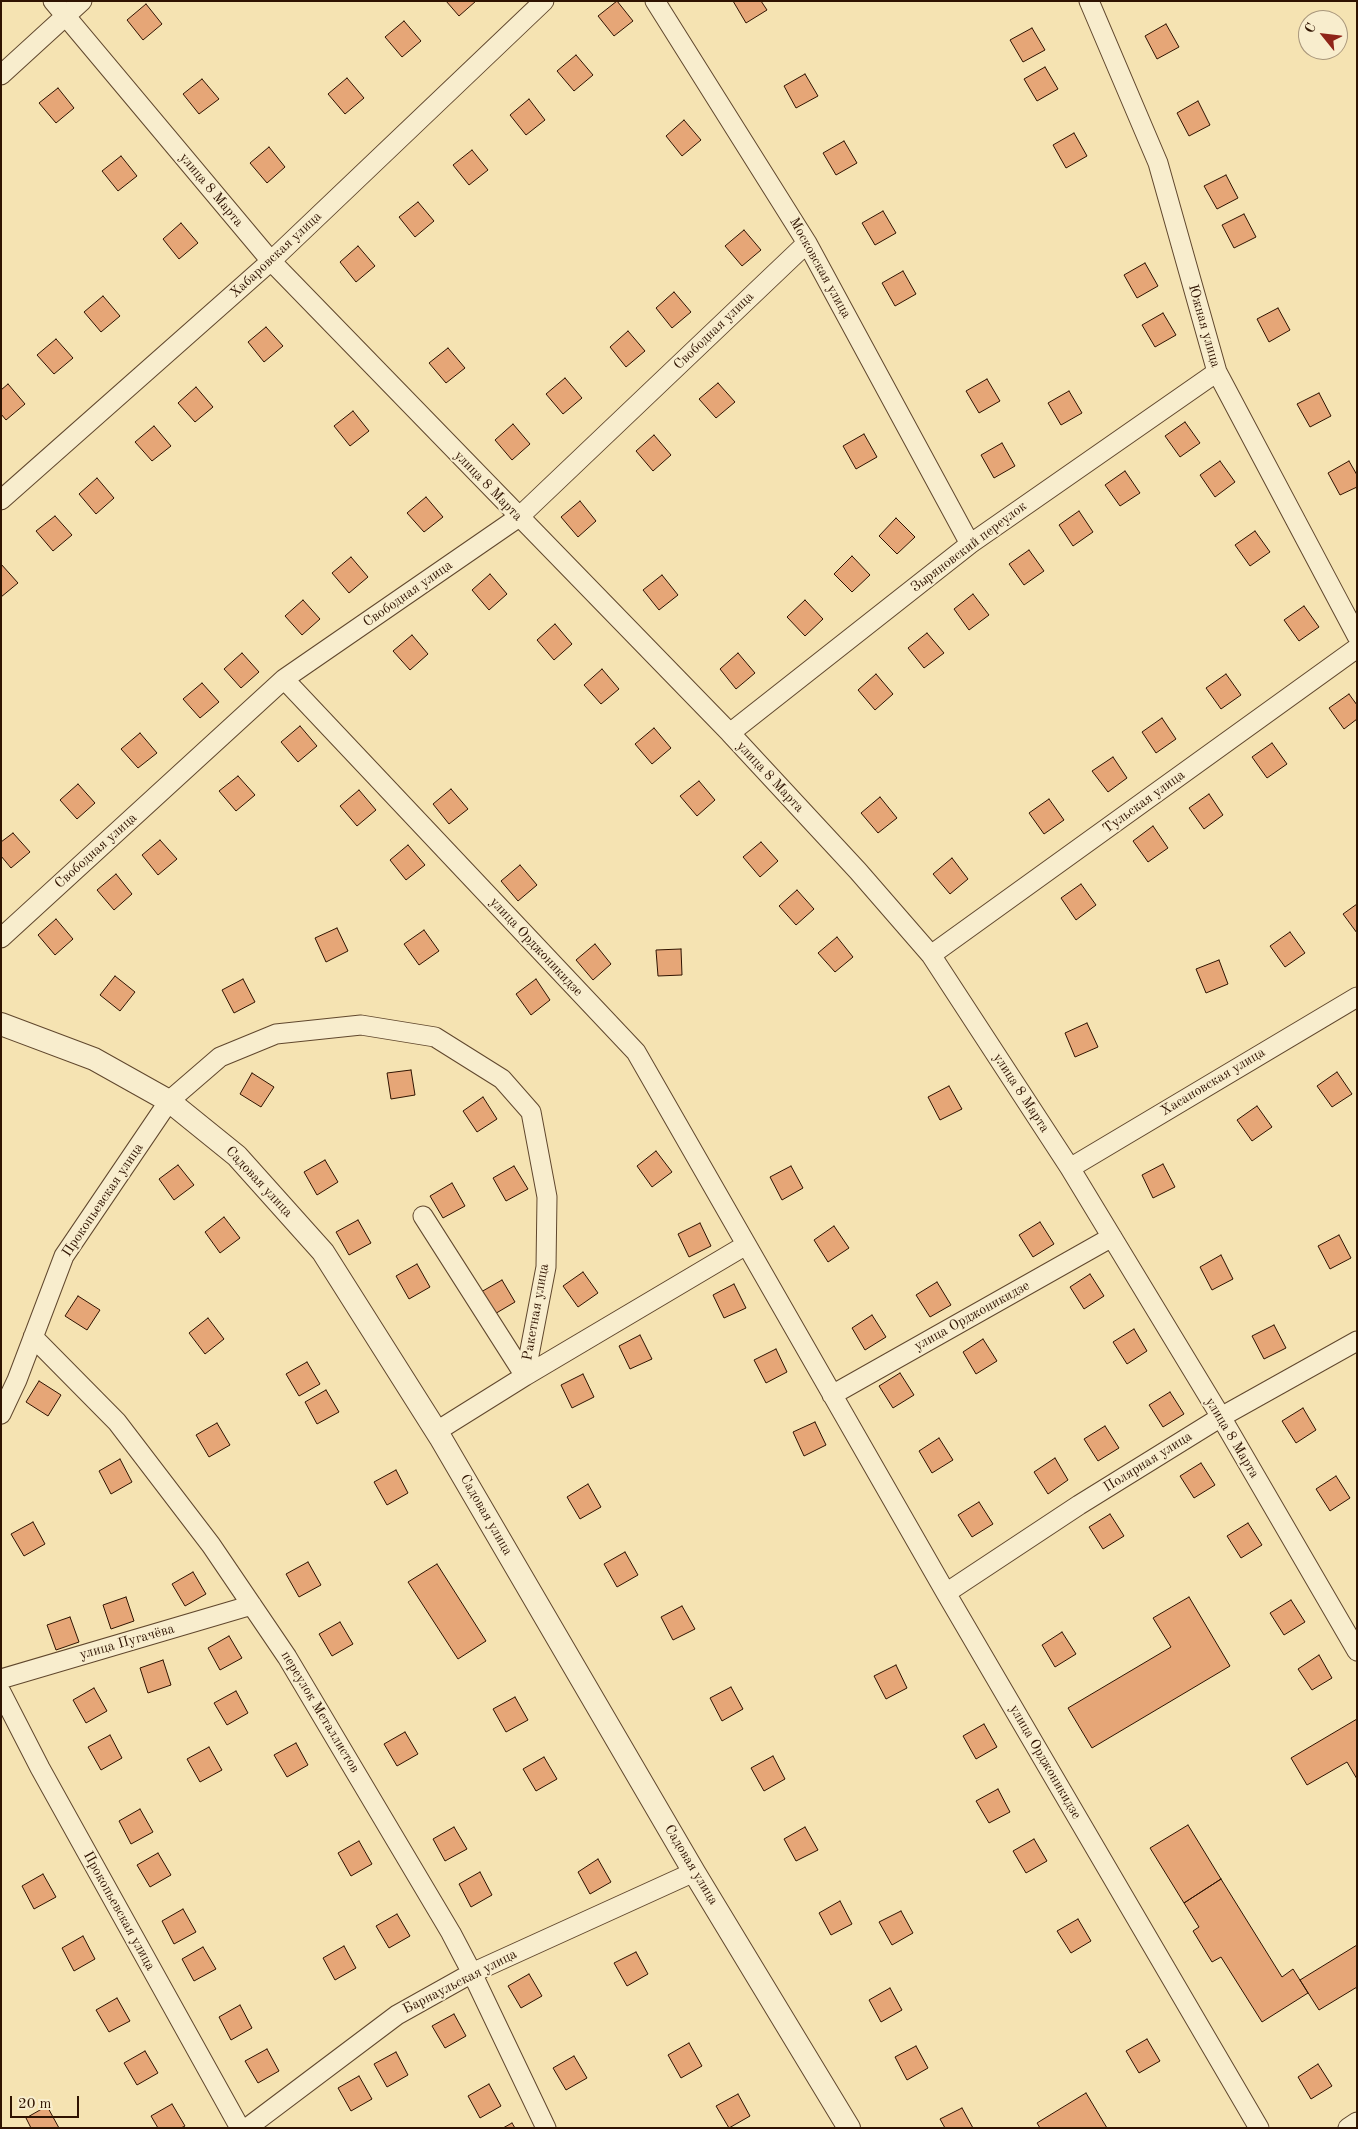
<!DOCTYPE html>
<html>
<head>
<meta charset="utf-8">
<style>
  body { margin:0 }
  #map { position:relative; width:1358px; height:2129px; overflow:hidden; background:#f5e3b2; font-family:"Old Standard TT",serif }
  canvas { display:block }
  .frame { position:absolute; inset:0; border:2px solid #2f1301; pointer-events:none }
  .north { position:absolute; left:1298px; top:10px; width:50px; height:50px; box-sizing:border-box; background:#f8edcd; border:1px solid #a8967b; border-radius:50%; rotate:299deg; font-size:14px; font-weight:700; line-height:20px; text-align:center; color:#2f1301 }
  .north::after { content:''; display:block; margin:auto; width:18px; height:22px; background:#8f2418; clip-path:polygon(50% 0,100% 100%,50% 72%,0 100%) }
  .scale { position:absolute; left:10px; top:2096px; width:69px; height:22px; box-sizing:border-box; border:2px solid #2f1301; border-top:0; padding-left:6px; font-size:15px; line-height:18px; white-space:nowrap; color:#2f1301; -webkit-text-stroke:4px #f8edcd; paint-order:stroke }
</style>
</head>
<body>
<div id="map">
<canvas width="1358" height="2129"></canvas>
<div class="frame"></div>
<div class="north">С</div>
<div class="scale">20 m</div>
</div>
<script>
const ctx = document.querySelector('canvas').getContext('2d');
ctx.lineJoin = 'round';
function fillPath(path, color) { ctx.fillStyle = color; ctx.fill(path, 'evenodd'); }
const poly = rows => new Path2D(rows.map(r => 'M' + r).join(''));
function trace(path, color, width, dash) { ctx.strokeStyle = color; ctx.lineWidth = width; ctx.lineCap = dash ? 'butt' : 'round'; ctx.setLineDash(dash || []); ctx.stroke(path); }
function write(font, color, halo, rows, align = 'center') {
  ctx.font = font + ' "Old Standard TT",serif'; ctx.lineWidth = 4; ctx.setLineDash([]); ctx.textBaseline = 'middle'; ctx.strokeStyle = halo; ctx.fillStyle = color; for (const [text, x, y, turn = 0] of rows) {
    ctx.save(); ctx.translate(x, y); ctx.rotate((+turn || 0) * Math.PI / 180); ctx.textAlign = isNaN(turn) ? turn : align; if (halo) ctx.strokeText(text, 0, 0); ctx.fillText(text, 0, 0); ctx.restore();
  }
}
const building = poly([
  [446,1,476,1,459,16,446,1],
  [617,1,633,21,614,36,598,16,617,1],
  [733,1,761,1,767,10,746,23,733,1],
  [146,4,162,24,143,40,127,20,146,4],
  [404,21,421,41,402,57,385,37,404,21],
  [1166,24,1179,47,1157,59,1145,36,1166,24],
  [1032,28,1045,50,1023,62,1010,40,1032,28],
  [576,55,593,75,574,91,557,71,576,55],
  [1045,67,1058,89,1037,101,1024,79,1045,67],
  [805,74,818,96,796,108,784,86,805,74],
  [347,78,364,98,345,114,328,94,347,78],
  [202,79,219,99,199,114,183,94,202,79],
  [58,88,74,108,56,123,39,103,58,88],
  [529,99,545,120,526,135,510,115,529,99],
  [1198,101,1210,125,1189,136,1177,113,1198,101],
  [684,120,701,140,682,156,666,136,684,120],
  [1074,133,1087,156,1066,168,1053,145,1074,133],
  [844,141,857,163,836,175,823,153,844,141],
  [269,147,285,167,267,183,250,163,269,147],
  [472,150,488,170,469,185,453,165,472,150],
  [121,156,137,176,118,191,102,171,121,156],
  [1226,175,1238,198,1217,209,1204,186,1226,175],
  [418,202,434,221,415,237,399,217,418,202],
  [883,211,896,233,875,245,862,223,883,211],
  [1244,214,1256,237,1234,248,1222,225,1244,214],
  [181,223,198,243,179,259,163,239,181,223],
  [744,230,761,250,742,266,725,246,744,230],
  [358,246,375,266,356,282,340,262,358,246],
  [1145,263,1158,286,1137,298,1124,275,1145,263],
  [903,271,916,294,895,306,882,283,903,271],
  [674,292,691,312,672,328,656,308,674,292],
  [103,296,120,316,101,332,84,312,103,296],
  [1278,308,1290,330,1269,342,1257,319,1278,308],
  [1163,313,1176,335,1155,347,1142,325,1163,313],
  [266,327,283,346,264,362,248,342,266,327],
  [628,331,645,351,626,367,610,347,628,331],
  [56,339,73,358,54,374,37,355,56,339],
  [448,348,465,368,446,383,429,363,448,348],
  [565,378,582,398,563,414,546,394,565,378],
  [987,379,1000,401,979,413,966,391,987,379],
  [718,383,735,402,716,418,699,399,718,383],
  [8,384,25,404,6,420,1,414,1,390,8,384],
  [196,387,213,407,195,422,178,403,196,387],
  [1069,391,1082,413,1061,425,1048,403,1069,391],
  [1319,393,1331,416,1310,427,1297,404,1319,393],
  [353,411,369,431,350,446,334,426,353,411],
  [1185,422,1200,443,1180,457,1165,436,1185,422],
  [513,424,530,444,512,460,495,440,513,424],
  [154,426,171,446,152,461,135,442,154,426],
  [864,434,877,457,856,469,843,446,864,434],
  [654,435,671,455,653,471,636,451,654,435],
  [1002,443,1015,466,994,478,981,455,1002,443],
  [1220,461,1235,482,1215,497,1200,475,1220,461],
  [1349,461,1357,475,1357,487,1340,495,1328,473,1349,461],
  [1125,471,1140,493,1120,506,1105,485,1125,471],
  [97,478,114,498,96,514,79,494,97,478],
  [426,497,443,517,424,532,407,513,426,497],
  [580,501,596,521,578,537,561,517,580,501],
  [1079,511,1093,532,1073,546,1059,525,1079,511],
  [55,516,72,535,53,551,36,531,55,516],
  [896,518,915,537,897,554,879,536,896,518],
  [1255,531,1270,552,1250,566,1235,545,1255,531],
  [1029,550,1044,571,1024,585,1009,564,1029,550],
  [852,556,870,575,852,592,834,574,852,556],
  [351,557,368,577,349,593,332,573,351,557],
  [1,564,18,583,1,597,1,564],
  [490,574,507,594,489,610,472,590,490,574],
  [662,575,678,595,659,610,643,590,662,575],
  [973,594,989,615,969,630,954,609,973,594],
  [303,600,320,619,302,635,285,616,303,600],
  [805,600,823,619,805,636,787,617,805,600],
  [1304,606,1319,627,1299,641,1284,620,1304,606],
  [555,624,572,644,554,660,537,640,555,624],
  [927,633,944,653,924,668,908,648,927,633],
  [412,635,428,654,410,670,393,651,412,635],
  [242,653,259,672,241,688,224,669,242,653],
  [738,653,755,673,736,689,720,669,738,653],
  [602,669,619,689,601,704,584,685,602,669],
  [876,674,893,694,875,710,858,690,876,674],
  [1226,674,1241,695,1221,709,1206,688,1226,674],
  [202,683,219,702,200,718,183,699,202,683],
  [1349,694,1357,705,1357,719,1344,729,1329,708,1349,694],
  [1162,718,1176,739,1156,753,1142,732,1162,718],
  [300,726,317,746,298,762,281,742,300,726],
  [654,728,671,748,652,764,635,744,654,728],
  [140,733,157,753,138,768,121,749,140,733],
  [1272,743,1287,764,1267,778,1252,757,1272,743],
  [1113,757,1127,778,1108,792,1092,771,1113,757],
  [238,776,255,795,236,811,219,791,238,776],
  [699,781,715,800,697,816,680,796,699,781],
  [78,784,95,803,77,819,60,800,78,784],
  [451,789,468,809,449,824,433,804,451,789],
  [359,790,376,810,357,826,340,806,359,790],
  [1209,794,1223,815,1204,829,1189,808,1209,794],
  [880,797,897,818,878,833,861,813,880,797],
  [1049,799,1064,820,1044,834,1029,813,1049,799],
  [1153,826,1168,848,1148,862,1133,841,1153,826],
  [13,833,30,852,11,868,1,856,1,842,13,833],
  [160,840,177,859,158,875,142,855,160,840],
  [761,842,778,861,760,877,743,857,761,842],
  [408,845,425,865,406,880,390,860,408,845],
  [952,858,968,879,950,894,933,874,952,858],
  [520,865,537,885,518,901,501,881,520,865],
  [116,874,132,894,114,910,97,890,116,874],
  [1081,884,1096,905,1076,920,1061,898,1081,884],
  [797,890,814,909,796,925,779,906,797,890],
  [1357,904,1357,933,1343,914,1357,904],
  [56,919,73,939,55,955,38,935,56,919],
  [337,928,348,951,326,962,315,938,337,928],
  [424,930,439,951,419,965,404,944,424,930],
  [1290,932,1305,953,1285,967,1270,946,1290,932],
  [837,937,853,957,835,972,818,953,837,937],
  [595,944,611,964,593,980,576,960,595,944],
  [681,949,682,975,658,976,656,950,681,949],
  [1219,960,1228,984,1206,993,1196,969,1219,960],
  [115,976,135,992,120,1011,100,995,115,976],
  [243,979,255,1002,234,1013,222,990,243,979],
  [536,979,550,1000,531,1015,516,994,536,979],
  [1087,1023,1098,1047,1075,1057,1065,1033,1087,1023],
  [411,1070,415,1095,391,1099,387,1073,411,1070],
  [1337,1072,1352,1094,1332,1107,1317,1086,1337,1072],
  [252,1073,274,1087,261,1107,240,1094,252,1073],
  [949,1086,962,1109,940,1120,928,1097,949,1086],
  [483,1097,497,1119,477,1132,463,1111,483,1097],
  [1257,1106,1272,1127,1252,1141,1237,1120,1257,1106],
  [656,1151,672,1172,652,1187,637,1166,656,1151],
  [325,1160,338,1182,317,1195,304,1172,325,1160],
  [1163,1164,1175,1187,1153,1198,1142,1175,1163,1164],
  [178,1165,194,1185,174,1200,159,1179,178,1165],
  [514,1166,528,1189,506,1201,493,1178,514,1166],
  [791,1166,803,1188,782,1200,770,1177,791,1166],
  [452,1183,465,1206,443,1218,430,1196,452,1183],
  [224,1217,240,1238,220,1253,205,1232,224,1217],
  [358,1220,371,1243,349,1255,336,1232,358,1220],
  [1040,1222,1054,1244,1033,1257,1019,1235,1040,1222],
  [700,1223,711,1246,689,1257,678,1234,700,1223],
  [834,1226,849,1248,828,1262,814,1240,834,1226],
  [1339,1235,1351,1258,1330,1269,1318,1246,1339,1235],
  [1221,1255,1233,1279,1212,1290,1200,1267,1221,1255],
  [417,1264,430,1287,409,1299,396,1276,417,1264],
  [583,1272,598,1293,578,1307,563,1286,583,1272],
  [1090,1274,1104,1296,1084,1309,1070,1287,1090,1274],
  [502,1280,515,1302,493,1315,481,1292,502,1280],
  [937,1282,951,1305,930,1317,916,1295,937,1282],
  [734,1284,746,1308,724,1318,713,1295,734,1284],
  [78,1296,100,1310,87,1330,65,1316,78,1296],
  [872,1315,886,1337,865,1350,852,1328,872,1315],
  [208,1318,224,1339,205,1354,189,1333,208,1318],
  [1274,1325,1286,1348,1264,1359,1252,1336,1274,1325],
  [1134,1329,1147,1351,1127,1364,1113,1342,1134,1329],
  [640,1335,652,1359,630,1369,619,1346,640,1335],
  [983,1339,997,1361,976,1374,963,1352,983,1339],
  [776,1349,787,1372,766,1383,754,1360,776,1349],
  [307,1362,320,1384,299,1396,286,1374,307,1362],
  [900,1373,914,1395,893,1408,879,1386,900,1373],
  [583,1374,594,1397,572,1408,561,1385,583,1374],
  [39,1381,61,1395,48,1416,26,1402,39,1381],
  [326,1390,339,1412,317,1424,305,1402,326,1390],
  [1170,1392,1184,1414,1163,1427,1149,1405,1170,1392],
  [1303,1408,1316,1430,1296,1443,1282,1421,1303,1408],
  [815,1422,826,1445,804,1456,793,1432,815,1422],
  [217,1423,230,1445,209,1457,196,1435,217,1423],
  [1105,1426,1119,1448,1098,1461,1084,1439,1105,1426],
  [939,1438,953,1460,932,1473,919,1451,939,1438],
  [1055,1458,1068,1480,1048,1494,1034,1472,1055,1458],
  [120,1459,132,1482,111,1494,99,1471,120,1459],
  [1201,1463,1215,1485,1194,1498,1180,1476,1201,1463],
  [396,1470,408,1493,387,1505,374,1482,396,1470],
  [1336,1476,1350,1498,1330,1511,1316,1489,1336,1476],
  [588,1484,601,1507,580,1519,567,1497,588,1484],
  [979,1502,993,1524,972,1537,958,1515,979,1502],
  [1110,1514,1124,1536,1103,1549,1089,1527,1110,1514],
  [33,1522,45,1544,24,1556,11,1534,33,1522],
  [1248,1523,1262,1545,1241,1558,1227,1536,1248,1523],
  [625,1552,638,1575,617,1587,604,1564,625,1552],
  [308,1562,321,1585,299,1597,286,1574,308,1562],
  [437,1564,486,1641,458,1659,408,1582,437,1564],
  [193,1572,206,1594,185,1606,172,1584,193,1572],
  [126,1597,134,1621,111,1629,103,1605,126,1597],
  [1189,1597,1230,1666,1092,1748,1068,1708,1171,1647,1153,1618,1189,1597],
  [1291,1600,1305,1622,1284,1635,1270,1613,1291,1600],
  [682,1606,695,1629,673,1640,661,1617,682,1606],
  [70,1617,79,1642,56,1650,47,1625,70,1617],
  [340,1622,353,1644,332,1656,319,1634,340,1622],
  [1062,1632,1076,1654,1055,1667,1042,1645,1062,1632],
  [229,1636,242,1658,220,1670,208,1648,229,1636],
  [1319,1655,1332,1678,1312,1690,1298,1669,1319,1655],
  [163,1660,171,1685,148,1693,140,1668,163,1660],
  [896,1665,907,1688,886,1699,874,1676,896,1665],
  [731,1687,743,1709,722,1721,710,1698,731,1687],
  [94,1688,107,1711,86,1723,73,1700,94,1688],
  [236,1691,248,1713,227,1725,214,1703,236,1691],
  [515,1697,528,1720,506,1732,493,1709,515,1697],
  [1357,1719,1357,1779,1347,1762,1307,1785,1291,1758,1357,1719],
  [984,1724,997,1747,976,1759,963,1736,984,1724],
  [405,1732,418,1754,397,1766,384,1744,405,1732],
  [110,1735,122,1758,101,1770,88,1747,110,1735],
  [296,1743,308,1765,287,1777,274,1755,296,1743],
  [209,1747,222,1770,200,1782,187,1759,209,1747],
  [773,1756,785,1779,764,1791,751,1768,773,1756],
  [544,1757,557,1779,536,1791,523,1769,544,1757],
  [998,1789,1010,1812,989,1823,976,1801,998,1789],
  [140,1809,153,1832,131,1844,119,1821,140,1809],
  [1188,1825,1221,1879,1184,1903,1150,1848,1188,1825],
  [454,1827,467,1849,445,1861,433,1839,454,1827],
  [805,1827,818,1850,796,1861,784,1839,805,1827],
  [1034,1839,1047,1861,1026,1873,1013,1851,1034,1839],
  [359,1841,372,1864,351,1876,338,1853,359,1841],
  [158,1853,171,1875,150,1887,137,1865,158,1853],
  [598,1859,611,1882,590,1894,578,1872,598,1859],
  [480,1872,492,1895,471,1907,459,1884,480,1872],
  [43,1874,56,1897,34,1909,22,1886,43,1874],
  [1221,1879,1282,1977,1293,1969,1308,1993,1262,2022,1221,1957,1212,1962,1193,1931,1199,1927,1184,1903,1221,1879],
  [840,1901,852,1924,831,1935,819,1913,840,1901],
  [183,1909,196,1932,174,1944,162,1921,183,1909],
  [901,1911,913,1933,892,1945,879,1922,901,1911],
  [397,1914,410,1936,389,1948,376,1926,397,1914],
  [1078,1919,1091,1941,1071,1953,1057,1931,1078,1919],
  [83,1936,95,1959,74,1971,62,1948,83,1936],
  [1357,1945,1357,1987,1319,2010,1300,1980,1357,1945],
  [344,1946,356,1968,335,1980,323,1958,344,1946],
  [203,1947,216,1969,194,1981,182,1959,203,1947],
  [636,1952,648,1974,627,1986,614,1963,636,1952],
  [529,1974,542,1996,521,2008,508,1986,529,1974],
  [890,1988,902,2010,881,2022,869,2000,890,1988],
  [117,1998,130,2021,109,2032,96,2010,117,1998],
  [240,2005,252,2028,231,2040,219,2017,240,2005],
  [454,2014,466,2036,445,2048,432,2026,454,2014],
  [1147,2039,1160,2061,1139,2073,1126,2051,1147,2039],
  [689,2043,702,2066,681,2078,668,2055,689,2043],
  [916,2046,928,2068,907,2080,895,2057,916,2046],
  [267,2049,279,2071,258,2083,245,2061,267,2049],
  [145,2051,158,2073,137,2085,124,2063,145,2051],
  [396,2052,408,2075,387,2087,374,2064,396,2052],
  [574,2056,587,2078,566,2090,553,2068,574,2056],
  [1318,2064,1332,2086,1311,2099,1298,2077,1318,2064],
  [359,2076,372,2099,351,2111,338,2088,359,2076],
  [489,2084,501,2106,480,2118,468,2096,489,2084],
  [1086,2093,1107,2128,1040,2128,1037,2123,1086,2093],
  [738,2094,750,2116,729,2128,716,2106,738,2094],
  [172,2104,185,2126,181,2128,158,2128,151,2116,172,2104],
  [47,2106,59,2128,31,2128,26,2118,47,2106],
  [962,2108,973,2128,945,2128,940,2119,962,2108],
  [512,2123,515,2128,503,2128,512,2123]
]);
fillPath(building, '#e6a677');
trace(building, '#2f1301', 1);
const minor = poly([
  [53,1,271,261,730,733,858,871,931,955,1070,1168,1221,1417,1357,1651],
  [655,1,807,243,970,544],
  [1089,1,1158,163,1217,372,1357,636],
  [1,75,82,1],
  [1,500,271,261,544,1],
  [284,679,636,1052,946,1593,1259,2128],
  [730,733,970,544,1217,372],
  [1,938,284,679,519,517,807,243],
  [931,955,1357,648],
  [1070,1168,1357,997],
  [423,1216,525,1376],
  [33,1337,117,1422,211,1545,287,1657,451,1933,472,1973,546,2128],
  [832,1395,1112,1237],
  [1,1414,17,1380,64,1256,169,1101,220,1057,276,1034,361,1025,435,1037,502,1079,531,1112,547,1197,546,1267,525,1376],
  [437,1431,525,1376,746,1245],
  [946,1593,1079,1505,1221,1417,1357,1341],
  [1,1679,252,1605],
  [1,1692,40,1768,240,2128],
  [247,2128,397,2015,472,1973,694,1872],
  [1348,2128,1357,2122]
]);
const tertiary = poly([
  [1,1024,94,1059,169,1101,237,1156,323,1252,440,1437,694,1872,849,2128]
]);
trace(minor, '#60472d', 21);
trace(tertiary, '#60472d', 24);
trace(minor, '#f8edcd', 19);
trace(tertiary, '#f8edcd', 22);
write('14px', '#2f1301', '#f8edcd', [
  ["улица 8 Марта",211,190,50],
  ["Хабаровская улица",276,255,-43],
  ["Московская улица",820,268,61],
  ["Южная улица",1204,326,74],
  ["Свободная улица",714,331,-44],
  ["улица 8 Марта",488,486,46],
  ["Зыряновский переулок",969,547,-37],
  ["Свободная улица",408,594,-35],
  ["улица 8 Марта",770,777,47],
  ["Тульская улица",1144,802,-36],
  ["Свободная улица",96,851,-42],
  ["улица Орджоникидзе",536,947,47],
  ["Хасановская улица",1213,1082,-31],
  ["улица 8 Марта",1021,1093,57],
  ["Садовая улица",259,1182,47],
  ["Прокопьевская улица",103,1200,-56],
  ["Ракетная улица",536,1312,-80],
  ["улица Орджоникидзе",972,1316,-29],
  ["улица 8 Марта",1232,1438,59],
  ["Полярная улица",1148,1462,-32],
  ["Садовая улица",486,1515,60],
  ["улица Пугачёва",127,1642,-16],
  ["переулок Металлистов",320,1712,59],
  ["улица Орджоникидзе",1045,1762,60],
  ["Садовая улица",691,1865,59],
  ["Прокопьевская улица",119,1911,61],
  ["Барнаульская улица",460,1982,-27]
]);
</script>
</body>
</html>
